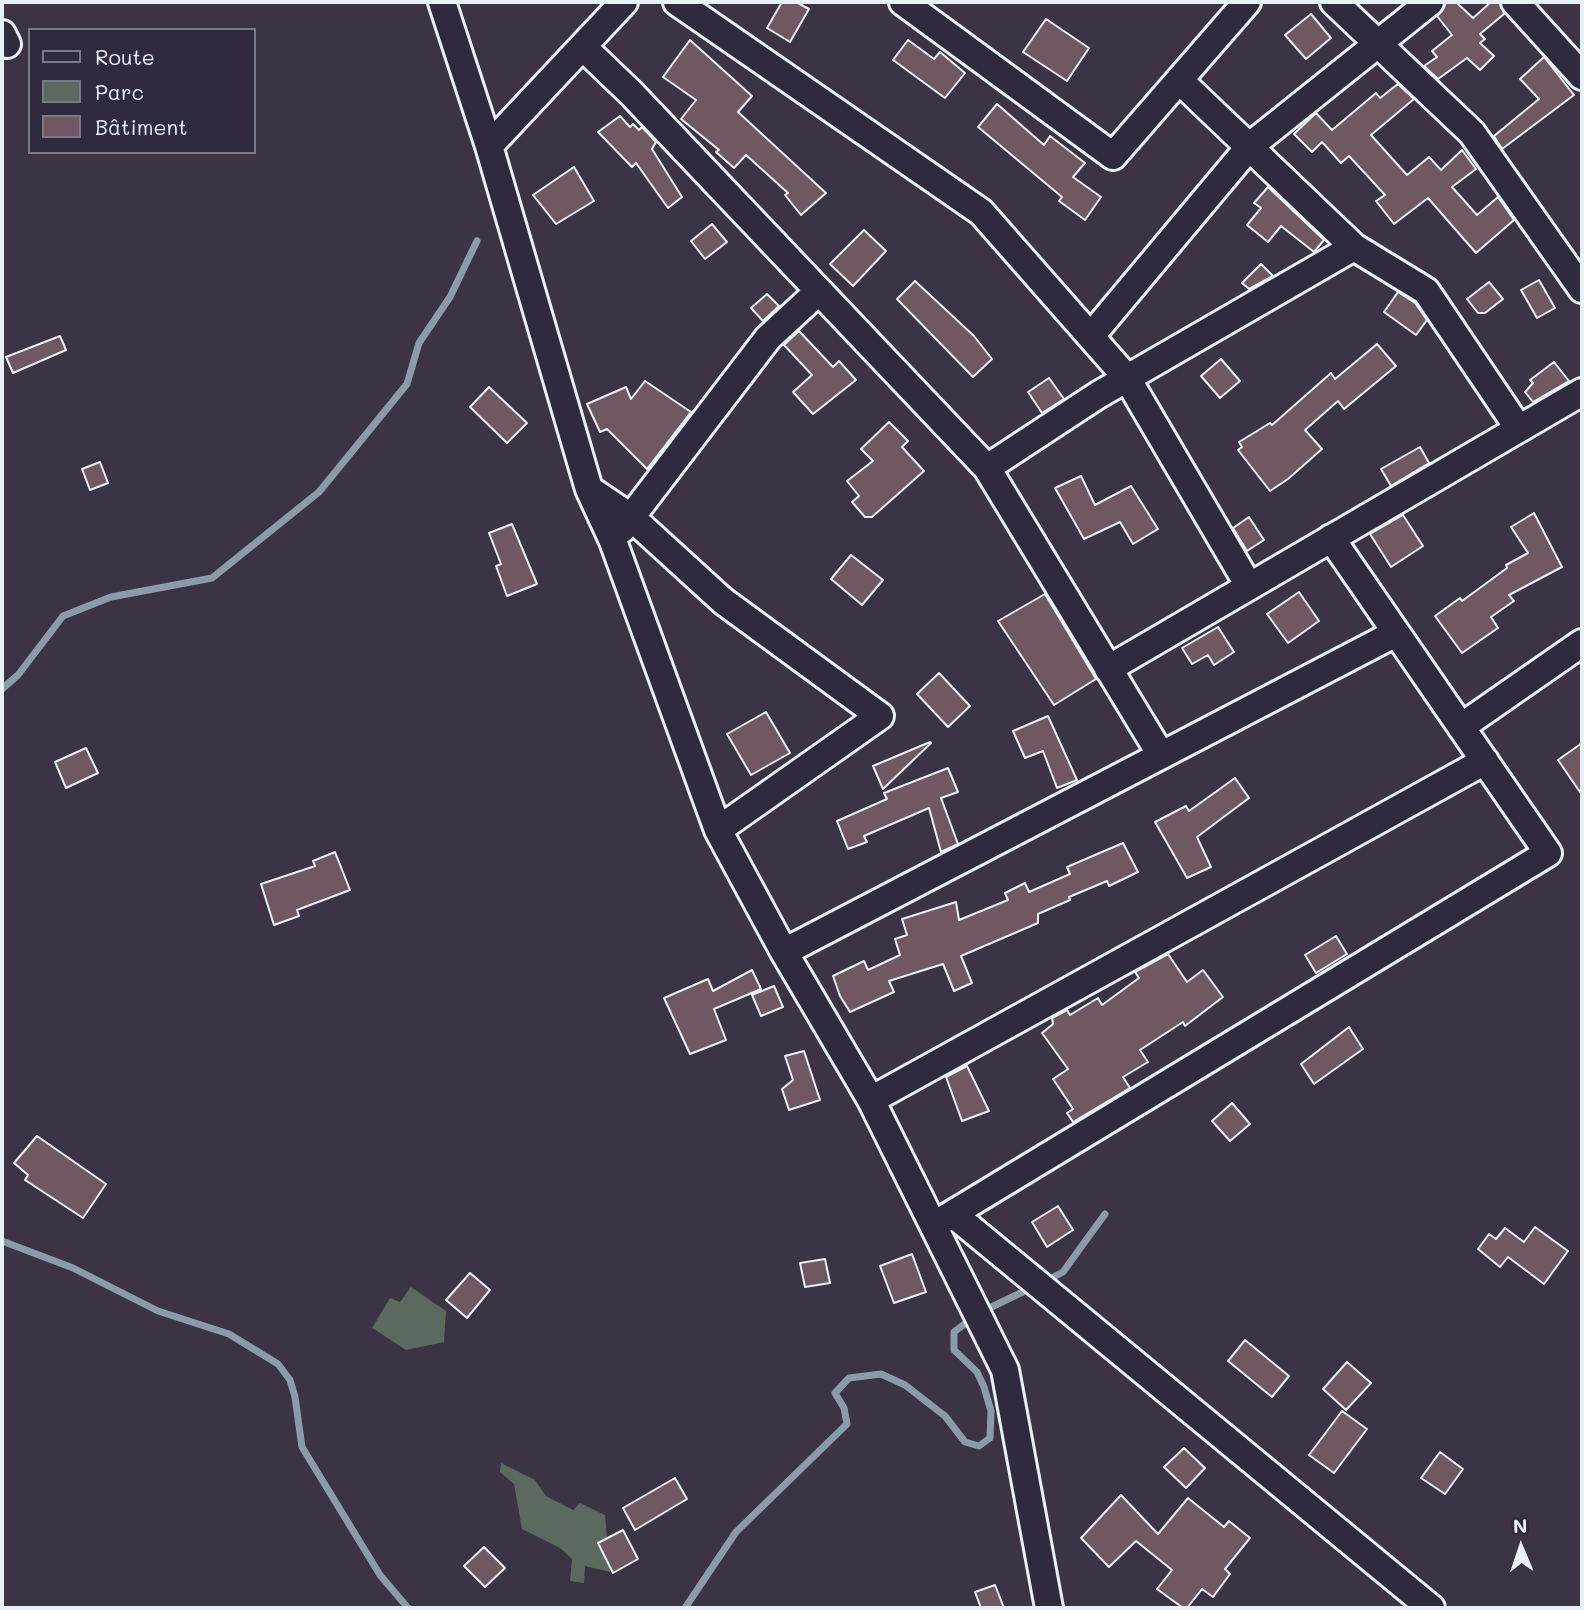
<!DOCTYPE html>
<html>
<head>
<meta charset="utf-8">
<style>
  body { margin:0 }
  #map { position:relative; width:1584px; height:1610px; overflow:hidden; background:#3c3344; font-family:Mali,sans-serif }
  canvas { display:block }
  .frame { position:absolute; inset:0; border:4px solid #e8f1f8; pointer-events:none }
  .legend { position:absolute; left:28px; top:28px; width:228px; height:126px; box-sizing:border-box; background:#2f2a3d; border:2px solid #797a88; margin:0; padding:9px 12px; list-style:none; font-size:21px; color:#e8f1f8 }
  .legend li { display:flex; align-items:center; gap:14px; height:35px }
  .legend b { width:35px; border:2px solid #797a88 }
  .north { position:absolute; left:1486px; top:1512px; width:70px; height:70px; -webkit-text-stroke:5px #2f2a3d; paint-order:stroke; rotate:358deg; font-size:19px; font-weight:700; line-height:28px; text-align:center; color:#e8f1f8 }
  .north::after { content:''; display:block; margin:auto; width:24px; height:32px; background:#e8f1f8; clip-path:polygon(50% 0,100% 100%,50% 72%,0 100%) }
</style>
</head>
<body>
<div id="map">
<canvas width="1584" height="1610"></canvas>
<div class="frame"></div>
<ul class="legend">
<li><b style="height:9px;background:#2f2a3d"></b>Route</li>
<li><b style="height:19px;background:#5b695e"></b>Parc</li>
<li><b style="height:19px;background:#705862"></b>Bâtiment</li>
</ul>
<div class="north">N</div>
</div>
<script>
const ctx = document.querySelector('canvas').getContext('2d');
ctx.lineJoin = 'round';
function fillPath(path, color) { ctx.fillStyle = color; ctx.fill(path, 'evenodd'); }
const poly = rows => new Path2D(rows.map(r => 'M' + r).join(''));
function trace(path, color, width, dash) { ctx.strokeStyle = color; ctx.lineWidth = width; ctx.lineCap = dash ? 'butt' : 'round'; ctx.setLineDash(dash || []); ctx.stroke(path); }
fillPath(poly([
  [411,1287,446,1311,444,1342,406,1350,372,1328,390,1298,400,1302],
  [501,1463,535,1480,546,1496,573,1510,580,1503,605,1515,610,1572,585,1566,584,1583,570,1581,572,1559,560,1548,522,1529,514,1484,500,1472]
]), '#5b695e');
trace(poly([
  [2,689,18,675,63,616,111,597,212,578,319,492,407,384,419,343,450,297,477,241],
  [2,1241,73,1268,158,1311,229,1334,278,1364,290,1380,295,1397,302,1447,380,1575,408,1608],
  [1044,1282,1063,1272,1105,1214],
  [685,1608,736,1532,847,1424,844,1408,835,1393,849,1378,881,1374,905,1385,945,1416,965,1442,979,1446,990,1438,991,1411,984,1387,977,1372,954,1350,954,1332,979,1313,1033,1287]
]), '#8a9ca9', 7);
const building = poly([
  [782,2,796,2,809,9,790,42,767,28,782,2],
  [1456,2,1473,18,1491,2,1500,2,1504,14,1480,34,1485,39,1480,43,1494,56,1480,70,1467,58,1438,79,1424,66,1437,57,1432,51,1452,35,1437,16,1447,2,1456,2],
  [1311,14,1331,38,1306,59,1285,35,1311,14],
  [1046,19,1089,48,1067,81,1023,52,1046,19],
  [690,40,752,96,738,112,826,193,801,215,785,195,788,193,746,155,734,168,716,152,719,150,681,119,696,100,663,77,690,40],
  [908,40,934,59,940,52,965,73,945,98,893,60,908,40],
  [1544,57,1574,95,1502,149,1494,136,1539,99,1520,79,1544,57],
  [1398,84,1414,99,1371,135,1407,175,1429,157,1441,170,1462,150,1476,169,1452,187,1477,215,1498,197,1514,220,1476,253,1428,198,1394,224,1376,201,1385,195,1349,156,1341,163,1322,142,1312,152,1294,134,1316,113,1332,130,1376,93,1380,98,1398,84],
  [997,104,1044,145,1050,136,1085,163,1073,177,1101,197,1085,220,1059,201,1062,197,978,127,997,104],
  [620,116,630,127,633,124,639,130,642,127,656,142,652,149,682,197,668,208,636,163,632,167,598,132,620,116],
  [574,167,594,201,556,224,533,195,574,167],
  [1268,187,1324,240,1314,252,1281,226,1268,242,1247,225,1261,208,1254,203,1268,187],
  [712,224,727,242,705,259,691,241,712,224],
  [864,230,886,251,853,286,830,264,864,230],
  [1261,264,1273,276,1249,289,1242,283,1261,264],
  [1539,280,1555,308,1537,318,1521,290,1539,280],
  [915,281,974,336,992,359,973,377,897,299,915,281],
  [1489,282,1503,299,1485,313,1478,313,1467,299,1489,282],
  [1398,292,1415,303,1427,320,1416,335,1384,312,1398,292],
  [767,294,779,306,763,321,751,308,767,294],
  [799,331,833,367,839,361,856,380,813,414,793,392,812,375,784,345,799,331],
  [60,336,66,350,13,373,6,357,60,336],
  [1377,344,1396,366,1344,409,1338,401,1305,430,1322,449,1288,479,1270,491,1238,450,1242,447,1239,442,1270,423,1272,425,1331,373,1335,379,1377,344],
  [1221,359,1240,381,1220,398,1201,376,1221,359],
  [1554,362,1569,381,1533,402,1525,392,1533,383,1530,380,1554,362],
  [1049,378,1064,399,1042,413,1028,392,1049,378],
  [645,381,691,412,647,469,607,429,600,432,587,404,626,387,631,399,645,381],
  [489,387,527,423,507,443,470,407,489,387],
  [889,422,908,441,902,447,924,471,872,517,865,517,852,502,859,496,847,481,873,461,861,449,889,422],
  [1420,447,1429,463,1391,486,1381,469,1420,447],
  [100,462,108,483,90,490,82,469,100,462],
  [1081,476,1095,505,1131,486,1158,529,1133,544,1120,522,1084,539,1055,488,1081,476],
  [1534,513,1562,567,1509,595,1514,601,1491,617,1498,628,1462,653,1435,616,1460,598,1462,601,1507,568,1506,565,1528,553,1511,527,1534,513],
  [1403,515,1423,546,1391,567,1370,534,1403,515],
  [1249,517,1264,540,1247,551,1233,528,1249,517],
  [512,524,537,584,507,596,496,566,501,564,489,533,512,524],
  [851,555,883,580,862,605,831,579,851,555],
  [1299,592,1319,621,1288,643,1267,614,1299,592],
  [1045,594,1096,679,1054,705,998,621,1045,594],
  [1218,627,1234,652,1214,665,1208,655,1192,664,1182,648,1218,627],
  [939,673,970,706,948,727,917,694,939,673],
  [766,712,790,753,751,775,727,734,766,712],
  [1048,716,1077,780,1057,788,1043,751,1025,758,1013,731,1048,716],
  [930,742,931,743,883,789,873,766,930,742],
  [1582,743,1582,795,1558,760,1582,743],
  [86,748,98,773,66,788,55,762,86,748],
  [948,768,958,792,941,798,958,844,941,852,929,808,864,836,867,842,848,849,837,821,887,799,884,793,948,768],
  [1235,778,1249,798,1197,837,1211,867,1187,878,1155,822,1186,806,1189,811,1235,778],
  [1123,843,1138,872,1109,886,1107,881,1069,897,1070,900,1038,914,1038,923,961,956,972,983,954,991,943,964,889,981,894,992,850,1012,840,996,833,976,864,961,868,970,900,955,895,939,907,935,902,919,956,902,959,920,1008,900,1005,893,1025,883,1029,892,1070,874,1067,867,1123,843],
  [335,852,350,890,297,910,299,916,274,925,261,884,315,866,313,861,335,852],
  [1336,936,1347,954,1316,973,1305,955,1336,936],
  [1168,954,1187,982,1203,970,1223,997,1185,1026,1183,1022,1140,1050,1148,1062,1123,1077,1130,1088,1073,1122,1067,1113,1073,1109,1053,1079,1068,1069,1042,1033,1053,1024,1052,1018,1067,1010,1070,1015,1098,998,1102,1005,1139,978,1135,972,1168,954],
  [752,970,761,989,714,1009,726,1040,690,1054,664,998,708,979,713,991,752,970],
  [774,986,783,1007,761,1016,752,995,774,986],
  [1349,1027,1363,1049,1314,1084,1301,1064,1349,1027],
  [804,1051,820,1100,789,1110,782,1089,793,1080,785,1056,804,1051],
  [967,1066,989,1111,962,1121,946,1077,967,1066],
  [1232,1103,1250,1124,1230,1141,1212,1121,1232,1103],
  [37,1136,106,1184,83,1218,25,1180,28,1175,14,1163,37,1136],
  [1058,1206,1073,1230,1047,1247,1032,1222,1058,1206],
  [1535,1227,1568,1251,1544,1284,1508,1257,1500,1267,1478,1249,1489,1234,1496,1239,1505,1228,1524,1242,1535,1227],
  [912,1254,926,1292,894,1303,880,1266,912,1254],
  [825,1259,830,1283,805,1287,800,1263,825,1259],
  [470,1273,490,1290,467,1318,446,1300,470,1273],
  [1245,1340,1289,1376,1272,1397,1228,1361,1245,1340],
  [1347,1362,1371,1383,1346,1410,1323,1389,1347,1362],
  [1342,1411,1367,1429,1334,1473,1309,1455,1342,1411],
  [1184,1448,1205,1468,1186,1488,1164,1467,1184,1448],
  [1440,1452,1463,1469,1445,1494,1421,1478,1440,1452],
  [675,1478,687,1499,635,1530,623,1508,675,1478],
  [1121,1495,1158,1534,1188,1498,1224,1527,1229,1521,1250,1538,1225,1569,1230,1574,1213,1597,1202,1589,1187,1608,1183,1608,1157,1589,1172,1570,1136,1541,1109,1567,1081,1538,1121,1495],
  [623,1530,638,1559,613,1573,598,1543,623,1530],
  [484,1547,505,1568,485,1587,464,1566,484,1547],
  [995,1585,1004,1608,981,1608,975,1592,995,1585]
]);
fillPath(building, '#705862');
trace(building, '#e8f1f8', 2);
const minor = poly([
  [442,2,489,146,589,489,613,541,718,830,784,952,871,1100,1005,1370,1049,1608],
  [677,2,981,212,1127,378,1249,586],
  [903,2,1113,156,1247,2],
  [1334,2,1472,133,1582,289],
  [1515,2,1582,76],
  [2,34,7,44],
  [584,48,631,93,987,468,1161,755],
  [1179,80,1354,247,1426,291,1519,429],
  [489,146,624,2],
  [1091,336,1250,146,1430,2],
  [987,468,1098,395,1354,247],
  [589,489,632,518,723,601,880,716,718,830],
  [622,529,768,338,819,291],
  [1108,669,1582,392],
  [1461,727,1582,643],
  [784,952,1396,633],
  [871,1100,1485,761],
  [953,1214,1431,1608],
  [934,1225,1548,853,1331,538]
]);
trace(minor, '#e8f1f8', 32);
trace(minor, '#2f2a3d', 26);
</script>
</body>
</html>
